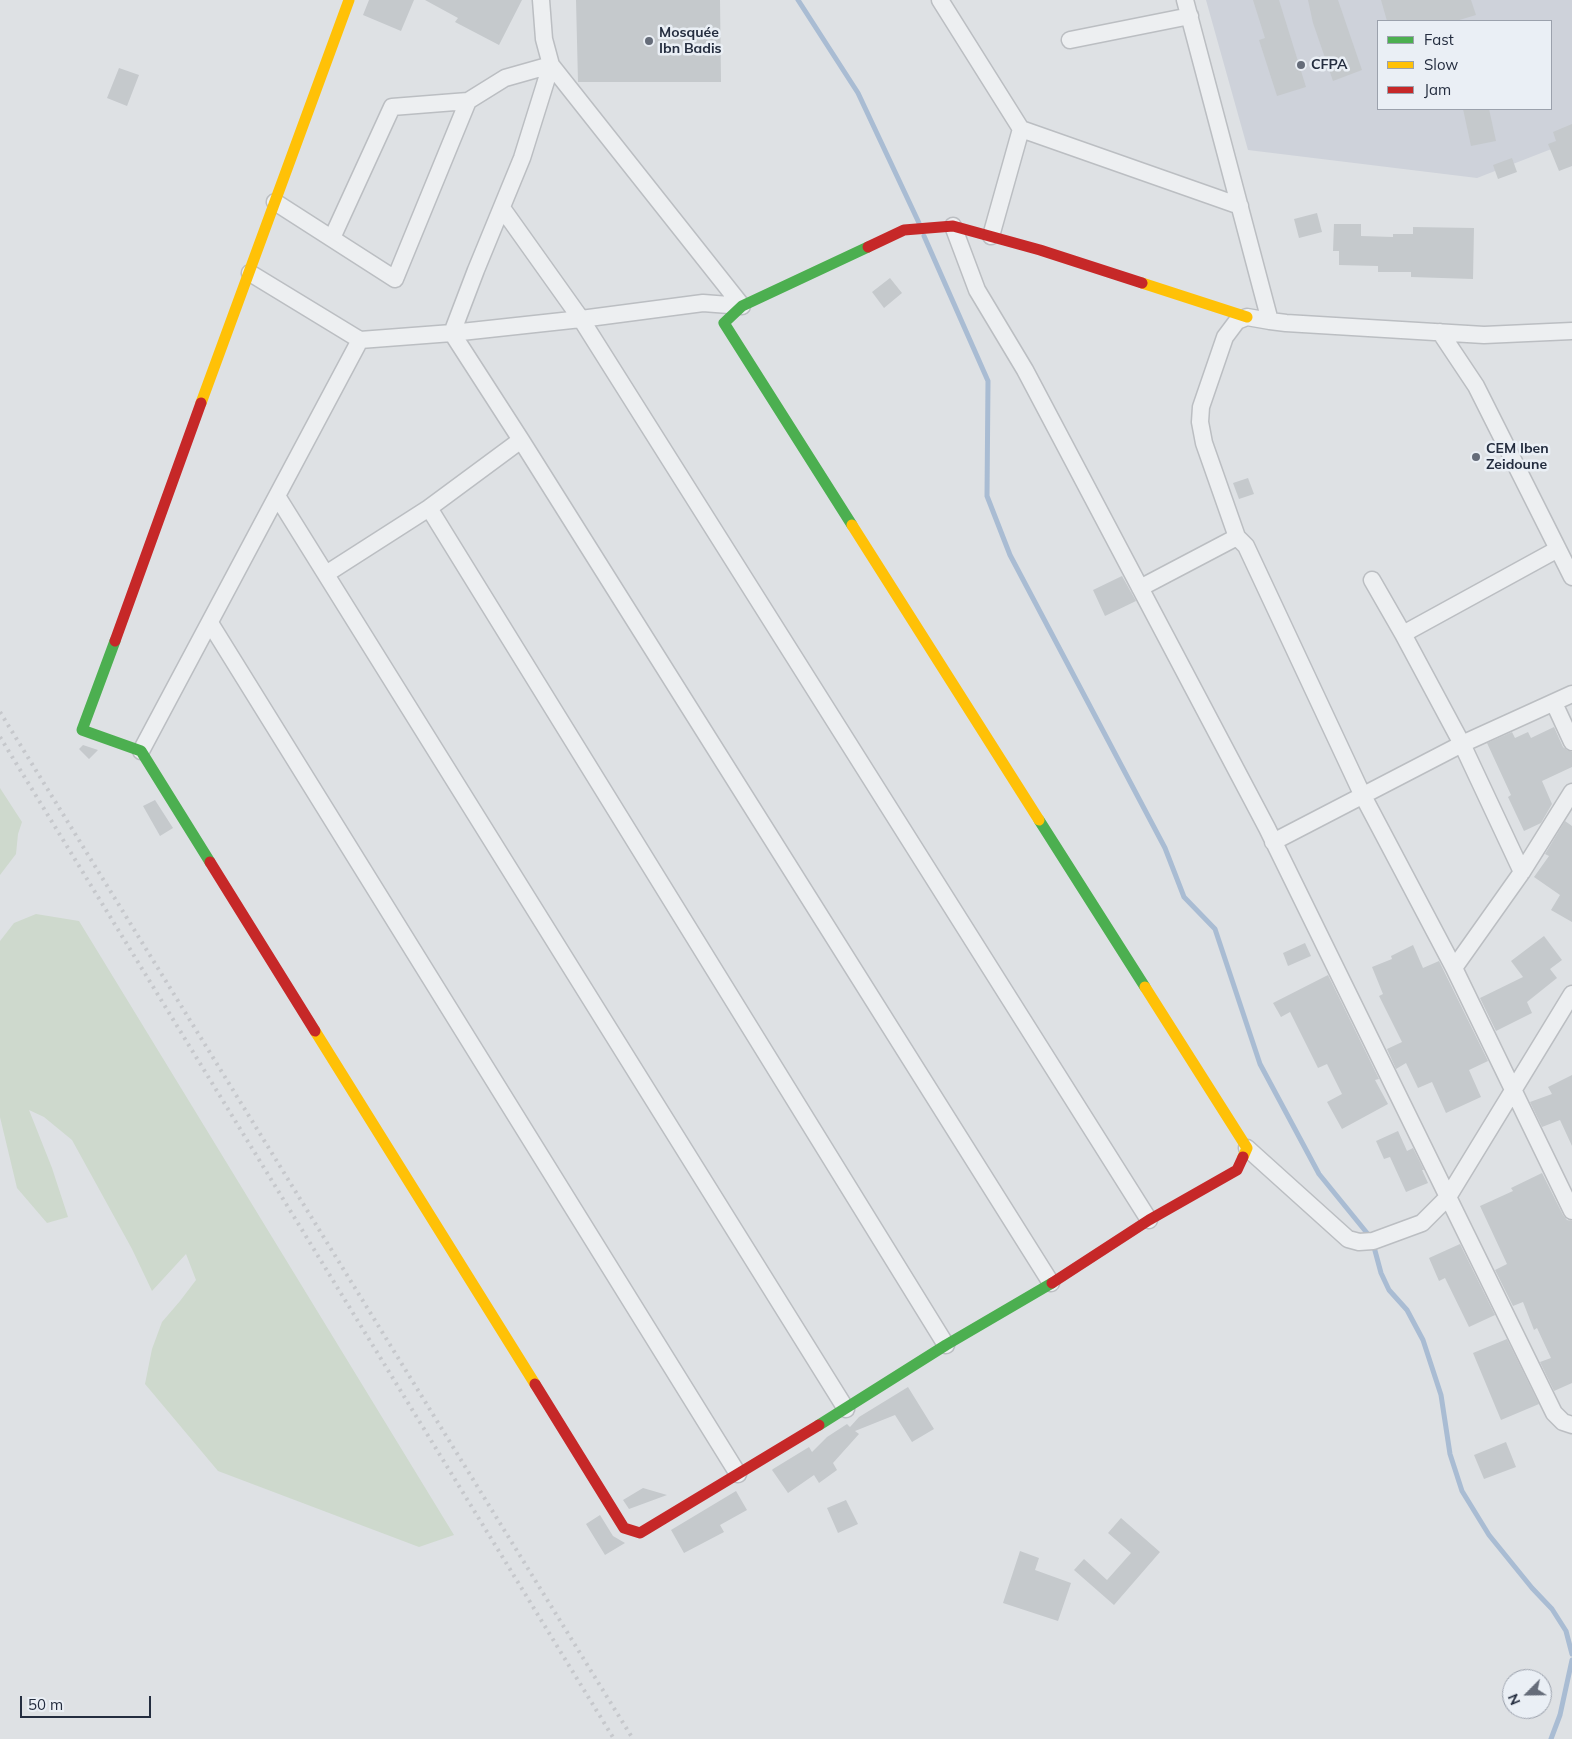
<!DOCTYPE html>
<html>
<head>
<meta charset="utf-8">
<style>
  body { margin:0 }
  #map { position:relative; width:1572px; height:1739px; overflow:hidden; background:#dee1e4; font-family:Mulish,sans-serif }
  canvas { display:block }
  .legend { position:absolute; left:1377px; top:20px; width:175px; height:90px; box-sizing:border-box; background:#eaeff5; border:1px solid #9ba1ac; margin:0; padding:6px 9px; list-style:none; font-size:15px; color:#242d3f }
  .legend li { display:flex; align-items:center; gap:10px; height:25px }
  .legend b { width:25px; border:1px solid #9ba1ac }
  .north { position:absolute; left:1502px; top:1669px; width:50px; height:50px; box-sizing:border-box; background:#eaeff5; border:1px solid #9ba1ac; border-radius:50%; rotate:247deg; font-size:14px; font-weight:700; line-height:20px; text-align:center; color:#242d3f }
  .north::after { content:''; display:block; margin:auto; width:18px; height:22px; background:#656c79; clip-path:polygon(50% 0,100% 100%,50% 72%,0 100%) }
  .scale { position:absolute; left:20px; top:1696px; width:131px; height:22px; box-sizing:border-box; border:2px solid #242d3f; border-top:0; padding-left:6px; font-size:15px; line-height:18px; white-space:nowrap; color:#242d3f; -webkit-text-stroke:4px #eaeff5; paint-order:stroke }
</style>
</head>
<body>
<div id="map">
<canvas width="1572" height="1739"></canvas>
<ul class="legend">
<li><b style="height:6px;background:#4caf50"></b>Fast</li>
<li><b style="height:6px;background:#ffc107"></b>Slow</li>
<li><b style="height:6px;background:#c62828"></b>Jam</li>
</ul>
<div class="north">N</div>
<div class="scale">50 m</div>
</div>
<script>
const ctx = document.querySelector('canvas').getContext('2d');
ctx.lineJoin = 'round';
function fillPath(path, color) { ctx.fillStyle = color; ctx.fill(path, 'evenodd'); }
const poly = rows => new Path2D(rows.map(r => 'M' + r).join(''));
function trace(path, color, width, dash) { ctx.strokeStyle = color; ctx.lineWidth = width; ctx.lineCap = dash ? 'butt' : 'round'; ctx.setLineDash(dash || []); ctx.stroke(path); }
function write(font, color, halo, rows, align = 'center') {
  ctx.font = font + ' Mulish,sans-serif'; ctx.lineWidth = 5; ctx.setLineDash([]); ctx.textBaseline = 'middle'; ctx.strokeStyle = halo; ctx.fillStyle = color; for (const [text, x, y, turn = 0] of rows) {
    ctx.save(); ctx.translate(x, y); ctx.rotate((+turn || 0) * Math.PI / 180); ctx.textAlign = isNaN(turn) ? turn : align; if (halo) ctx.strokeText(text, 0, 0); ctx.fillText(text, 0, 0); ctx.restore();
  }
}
fillPath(poly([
  [1206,0,1572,0,1572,141,1477,178,1248,150],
  [1378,21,1551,21,1551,109,1378,109]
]), '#ced2da');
fillPath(poly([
  [0,788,22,822,18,834,16,854,0,875],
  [36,914,79,921,454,1535,419,1547,218,1471,145,1384,152,1349,162,1322,180,1301,196,1280,186,1254,152,1291,132,1249,72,1140,44,1117,29,1110,52,1168,68,1217,47,1223,17,1188,0,1117,0,941,14,923]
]), '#ced9cd');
trace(poly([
  [798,0,858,93,919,223],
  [924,236,988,381,987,496,1010,555,1165,848,1184,897,1215,929,1260,1064,1319,1174,1367,1233,1374,1247,1381,1273,1389,1290,1407,1310,1423,1340,1441,1395,1450,1454,1462,1491,1489,1535,1532,1588,1552,1609,1566,1631,1572,1654],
  [1551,1739,1560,1715,1572,1660]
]), '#a9bcd3', 5);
fillPath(poly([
  [369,0,414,0,401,31,363,15],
  [425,0,522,0,499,45,455,22,458,18],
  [576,0,720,0,721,82,578,82],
  [1253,0,1279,0,1306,87,1277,96,1259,40,1265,38],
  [1308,0,1338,0,1362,70,1333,81,1313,23],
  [1381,0,1471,0,1476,15,1456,21,1387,21],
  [119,68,139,75,127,106,107,98],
  [1463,109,1489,109,1496,141,1471,146],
  [1572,124,1572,166,1559,171,1548,144,1556,141,1553,132],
  [1512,158,1517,172,1498,179,1493,165],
  [1317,213,1322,232,1299,238,1294,219],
  [1334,224,1361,224,1361,236,1393,237,1393,234,1413,234,1413,227,1474,228,1473,279,1411,277,1411,272,1378,272,1378,266,1339,265,1339,251,1333,251],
  [890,278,902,293,884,308,872,292],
  [1248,478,1254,494,1239,499,1233,483],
  [1122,576,1136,601,1105,616,1093,590],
  [1554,727,1563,747,1567,750,1572,752,1572,767,1542,781,1552,804,1541,823,1524,831,1508,797,1511,795,1487,743,1512,732,1515,738,1528,732,1531,738],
  [83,745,98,750,89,759,79,749],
  [155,800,173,828,160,836,143,806],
  [1565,821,1572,826,1572,922,1551,910,1560,895,1534,877,1549,856,1545,854],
  [1544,936,1562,960,1550,969,1557,978,1527,1002,1532,1013,1496,1031,1480,998,1523,977,1511,961],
  [1305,943,1311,956,1288,966,1283,953],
  [1413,945,1423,968,1439,961,1488,1061,1469,1070,1481,1097,1446,1113,1432,1082,1418,1088,1406,1063,1396,1069,1387,1049,1402,1042,1379,996,1383,994,1372,967,1392,959,1391,956],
  [1328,975,1379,1079,1375,1080,1388,1104,1342,1129,1327,1102,1342,1094,1327,1064,1318,1068,1290,1012,1281,1017,1273,1003],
  [1572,1075,1572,1146,1560,1120,1542,1127,1530,1102,1552,1094,1548,1087],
  [1398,1131,1407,1151,1413,1148,1424,1170,1422,1170,1428,1183,1406,1192,1390,1157,1384,1159,1376,1141],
  [1542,1173,1563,1215,1567,1220,1572,1221,1572,1383,1554,1391,1540,1362,1551,1358,1537,1328,1534,1330,1523,1302,1513,1306,1495,1270,1507,1264,1480,1206,1513,1191,1511,1188],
  [1460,1244,1495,1315,1469,1327,1445,1278,1439,1281,1429,1258],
  [1507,1339,1539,1404,1501,1420,1473,1353],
  [908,1387,934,1429,912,1442,895,1415,855,1431,859,1434,833,1463,837,1470,819,1483,814,1475,788,1493,772,1470,773,1469,809,1447,812,1452,827,1437,847,1424,850,1427,859,1417],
  [1506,1442,1516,1467,1484,1479,1474,1455],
  [643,1488,667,1495,629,1509,623,1500],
  [736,1491,747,1510,720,1525,724,1532,684,1553,671,1530],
  [846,1500,858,1524,838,1533,827,1508],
  [600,1515,613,1536,625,1543,605,1555,586,1524],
  [1121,1518,1160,1552,1114,1605,1074,1570,1084,1559,1107,1580,1131,1553,1108,1533],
  [1020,1551,1039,1558,1035,1570,1071,1583,1058,1621,1003,1603]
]), '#c5c9cc');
const street = poly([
  [940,0,1021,129,1240,206],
  [1185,0,1270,321,1286,323,1484,335,1572,331],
  [1070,40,1190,16],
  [275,202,395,279,468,101,505,78,551,65,742,306,703,303,581,319,452,333,521,440,1051,1283],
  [502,208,581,319,1149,1220],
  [953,226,977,290,1025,370,1267,828,1554,1413,1563,1422,1572,1425],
  [991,236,1021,129],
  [332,238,392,107,468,101],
  [1270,321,1247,317,1237,321,1225,337,1201,407,1200,422,1204,443,1237,537,1246,546,1362,794,1454,968,1572,1211],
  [1440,332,1476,386,1572,577],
  [360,340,452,333,476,270,522,158,551,65,544,39,541,0],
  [521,440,429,508,946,1345],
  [277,496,846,1409],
  [326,574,429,508],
  [1372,580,1403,634,1462,744,1522,872],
  [1140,588,1237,537],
  [210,623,738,1474],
  [1403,634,1558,549],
  [1554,703,1572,742],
  [141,751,360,340,250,273],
  [1273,842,1462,744,1572,694],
  [1454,968,1522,872,1572,792],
  [1247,1148,1348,1239,1359,1242,1373,1241,1422,1223,1448,1197,1572,994]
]);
trace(street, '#bbbec2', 19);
trace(street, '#edeff1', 16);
trace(poly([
  [852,525,724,323,742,306,868,247],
  [115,641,82,730,141,751,210,862],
  [1039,820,1145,987],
  [819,1425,946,1345,1052,1283]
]), '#4caf50', 11);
trace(poly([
  [1142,283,1247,317],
  [201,403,349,0],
  [852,525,1039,820],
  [1145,987,1247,1148,1243,1157],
  [315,1031,535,1384]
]), '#ffc107', 11);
trace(poly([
  [868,247,904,230,953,226,1040,250,1142,283],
  [115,641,201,403],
  [210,862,315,1031],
  [1052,1283,1149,1220,1237,1170,1243,1157],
  [535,1384,624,1528,640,1533,819,1425]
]), '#c62828', 11);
trace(poly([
  [0,712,633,1739],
  [0,737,614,1739]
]), '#c6c8cc', 4, [2.5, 5]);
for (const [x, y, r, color] of [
  [649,41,5,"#656c79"],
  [1301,65,5,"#656c79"],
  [1476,457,5,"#656c79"]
]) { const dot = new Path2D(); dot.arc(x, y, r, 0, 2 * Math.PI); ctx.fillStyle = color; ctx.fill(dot); trace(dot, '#eaeff5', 2); }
write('bold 14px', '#242d3f', '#eaeff5', [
  ["Mosquée",659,33],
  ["Ibn Badis",659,49],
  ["CFPA",1311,65],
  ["CEM Iben",1486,449],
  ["Zeidoune",1486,465]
], 'left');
</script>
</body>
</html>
